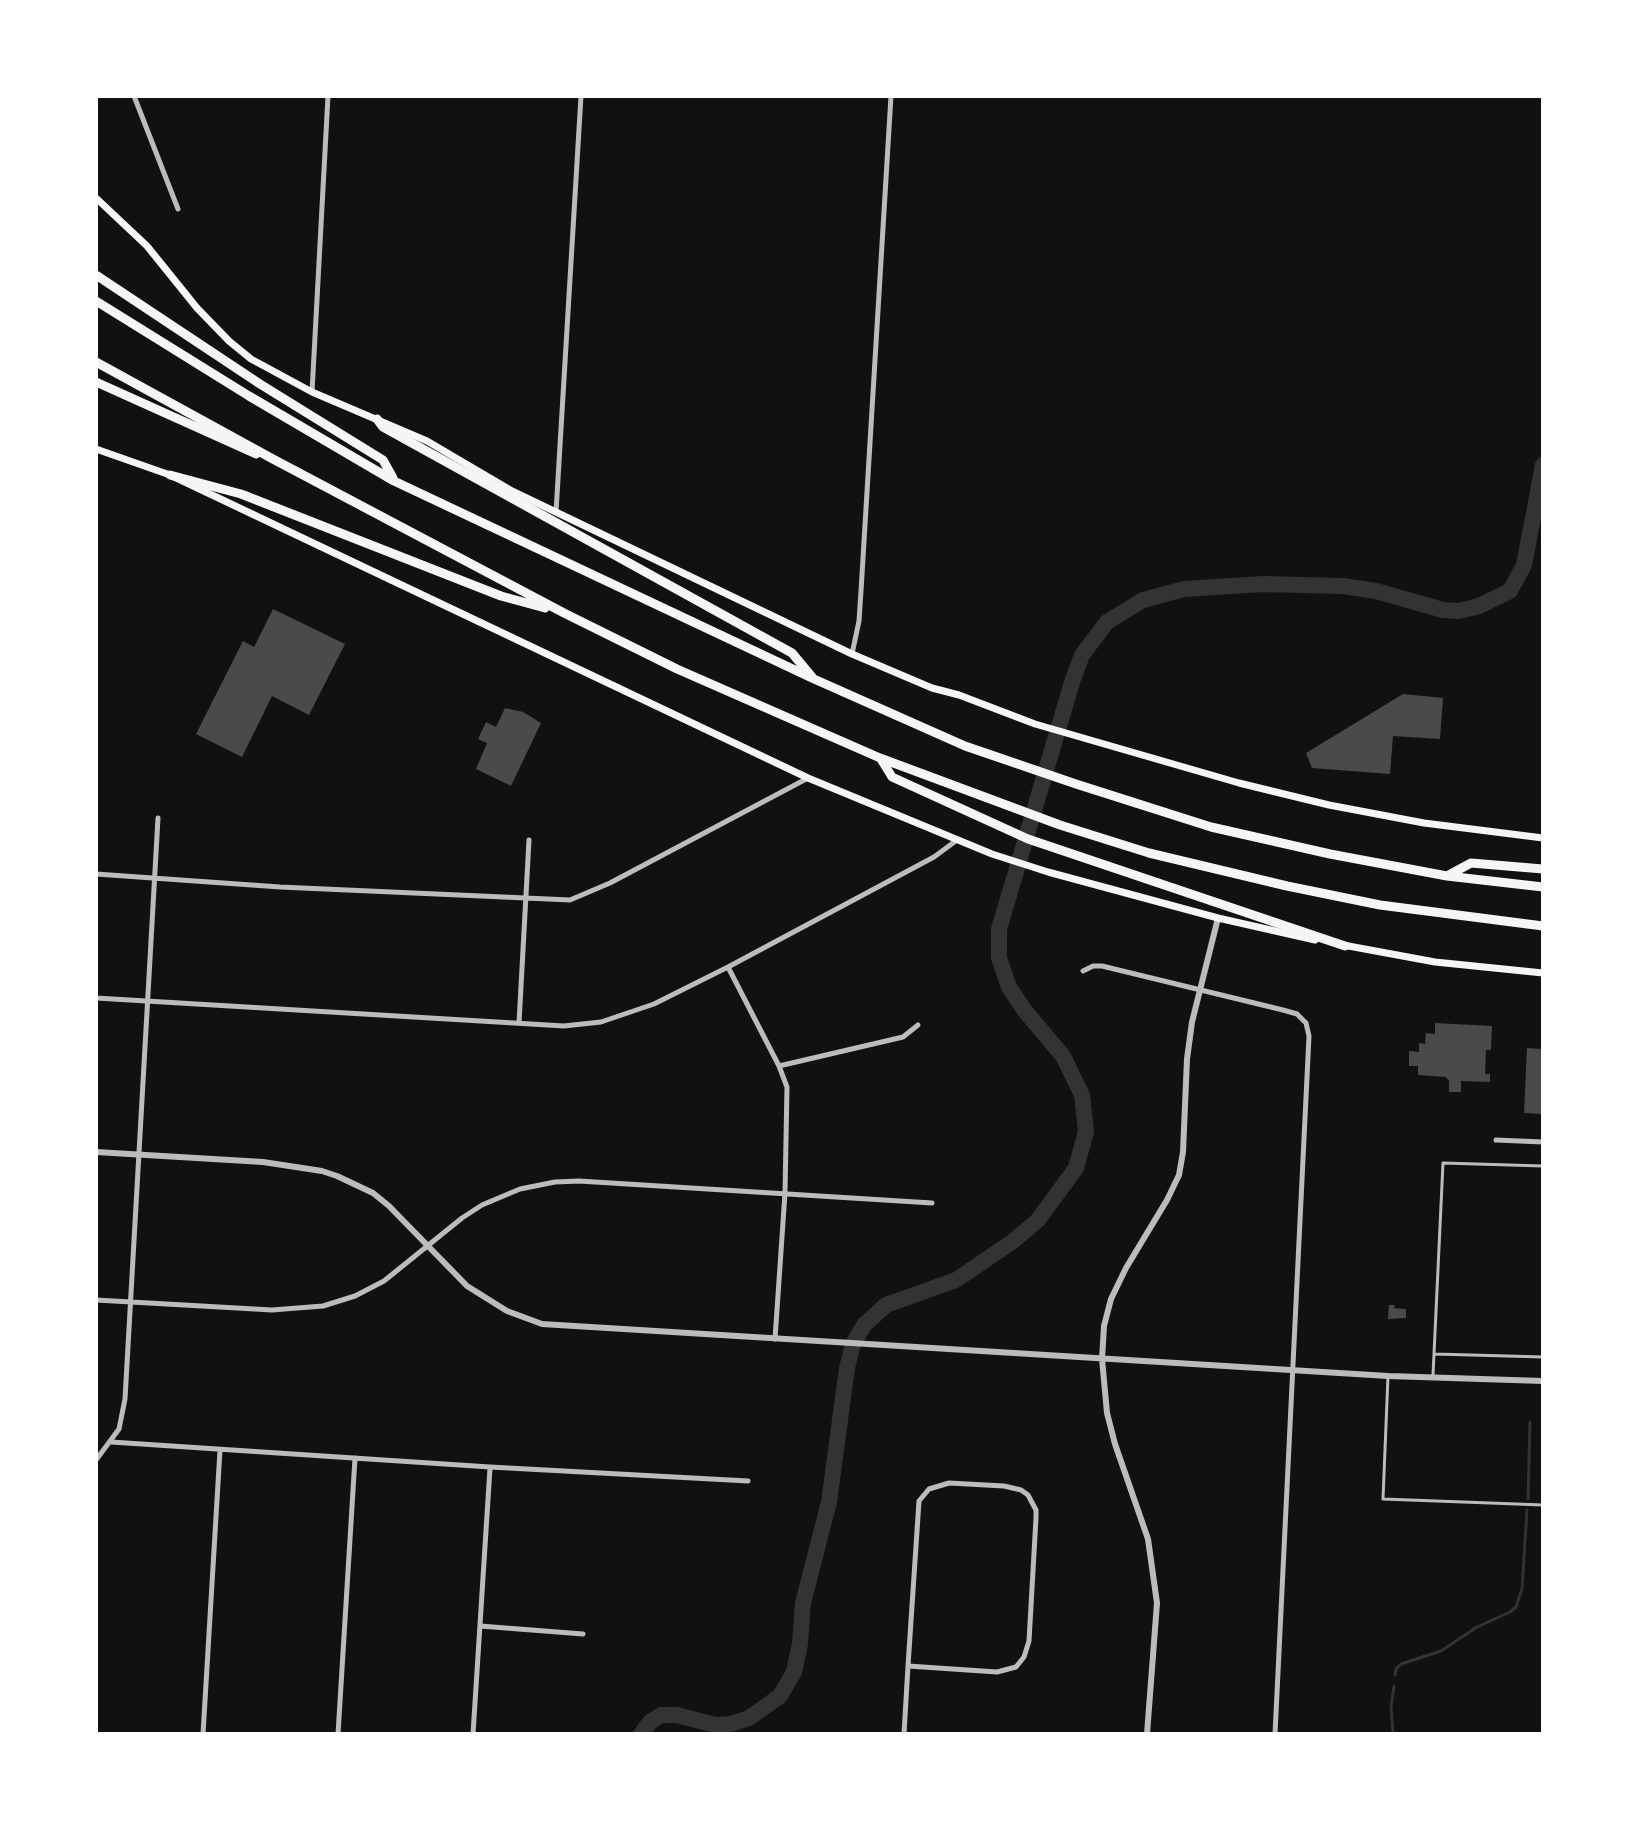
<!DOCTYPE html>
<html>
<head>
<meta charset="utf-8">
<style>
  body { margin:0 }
  #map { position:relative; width:1639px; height:1830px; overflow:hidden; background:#111; font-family:"Roboto Condensed",sans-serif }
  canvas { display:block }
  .frame { position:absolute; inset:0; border:98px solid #fff; pointer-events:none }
</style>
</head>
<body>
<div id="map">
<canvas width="1639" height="1830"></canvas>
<div class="frame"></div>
</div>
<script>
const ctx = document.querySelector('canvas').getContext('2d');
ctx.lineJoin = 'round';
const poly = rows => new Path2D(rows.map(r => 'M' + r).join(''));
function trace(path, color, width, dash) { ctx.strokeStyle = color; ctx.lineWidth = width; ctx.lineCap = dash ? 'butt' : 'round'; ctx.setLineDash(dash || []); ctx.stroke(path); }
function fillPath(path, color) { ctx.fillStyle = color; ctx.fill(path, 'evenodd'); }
trace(poly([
  [1528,1499,1530,1422],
  [1395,1675,1396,1669,1401,1664,1441,1651,1477,1627,1510,1612,1516,1607,1522,1589,1527,1510],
  [1393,1734,1391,1707,1394,1686]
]), '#333', 3);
trace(poly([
  [641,1734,650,1722,661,1715,677,1715,715,1725,731,1724,749,1718,780,1696,794,1672,800,1644,803,1603,829,1502,847,1368,853,1344,864,1325,886,1305,956,1280,1012,1242,1038,1220,1076,1168,1086,1132,1082,1095,1063,1056,1025,1011,1009,987,999,958,999,929,1073,679,1082,655,1107,622,1143,600,1184,589,1263,584,1343,586,1376,591,1443,610,1459,611,1479,606,1510,591,1524,565,1543,465]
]), '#333', 16);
fillPath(poly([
  [273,609,345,644,309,715,272,696,242,757,196,734,243,641,254,647],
  [1403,694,1443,698,1440,739,1393,736,1390,774,1312,768,1306,753],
  [505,708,523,712,541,723,511,786,476,769,487,743,478,739,486,722,496,727],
  [1435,1023,1492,1026,1491,1050,1486,1050,1485,1074,1490,1074,1490,1082,1461,1081,1461,1092,1449,1092,1449,1081,1446,1077,1418,1075,1418,1066,1409,1066,1409,1051,1419,1052,1419,1043,1425,1044,1426,1033,1435,1034],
  [1527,1048,1543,1049,1543,1114,1524,1113],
  [1389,1305,1395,1305,1394,1308,1406,1309,1406,1318,1388,1319]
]), '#4a4a4a');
trace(poly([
  [1435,1354,1543,1357],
  [1433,1375,1443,1163,1543,1166],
  [1388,1376,1383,1499,1543,1505]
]), '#bcbcbc', 3);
trace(poly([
  [134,96,178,209],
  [312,392,328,96],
  [556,512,581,96],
  [852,654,859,621,861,591,891,96],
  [96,874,280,887,570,900,610,883,808,778],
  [728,967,779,1066,787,1087,785,1193,775,1339],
  [1083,971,1093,966,1102,966,1283,1010,1297,1014,1306,1023,1309,1036,1275,1734],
  [96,998,564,1026,601,1022,654,1004,728,967,934,857,957,840],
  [519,1023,529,840],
  [779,1066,903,1037,918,1025],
  [1496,1140,1543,1142],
  [96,1300,272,1310,323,1306,355,1296,384,1281,462,1218,482,1205,520,1189,555,1182,579,1181,932,1203],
  [111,1442,490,1467,748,1481],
  [96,1460,119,1429,125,1399,158,818],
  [480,1626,583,1634],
  [203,1734,220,1450],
  [338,1734,355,1458],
  [473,1734,490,1468],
  [904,1734,908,1666,919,1501,929,1489,949,1483,1004,1486,1021,1490,1028,1495,1036,1510,1036,1518,1029,1641,1024,1657,1016,1667,997,1672,908,1666]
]), '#bcbcbc', 5);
trace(poly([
  [96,1152,263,1162,322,1171,337,1176,373,1193,389,1206,467,1286,507,1311,542,1324,1388,1376,1543,1381],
  [1147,1734,1157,1603,1148,1539,1115,1444,1107,1413,1102,1359,1104,1326,1111,1299,1126,1268,1167,1200,1179,1175,1183,1152,1187,1059,1192,1022,1218,918]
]), '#bcbcbc', 6);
trace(poly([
  [96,198,147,246,197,308,229,341,251,359,312,392,427,441,512,491,852,654,932,688,959,695,1035,724,1239,783,1329,805,1424,823,1543,838],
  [96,449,170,475,808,778,992,854,1048,872,1218,918,1315,940],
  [1343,945,1435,962,1543,973]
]), '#f5f5f5', 7);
trace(poly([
  [96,275,260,384,383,460,393,478],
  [96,301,249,396,394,481,814,679,965,746,1076,784,1211,827,1330,854,1447,876,1543,887],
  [96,362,271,458,564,613,677,669,880,758,1060,825,1149,853,1287,886,1380,905,1543,926],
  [96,382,256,454],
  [377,419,383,427,792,653,812,677],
  [170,475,241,494,501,596,545,608],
  [881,759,892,777,1028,839,1345,946],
  [1447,876,1471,863,1543,869]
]), '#f5f5f5', 9);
</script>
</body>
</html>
